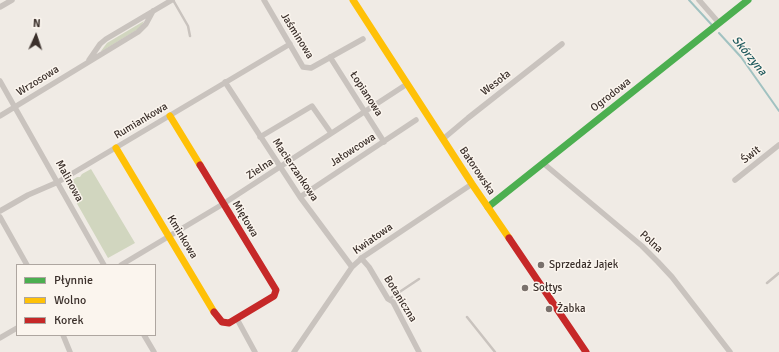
<!DOCTYPE html>
<html>
<head>
<meta charset="utf-8">
<style>
  body { margin:0 }
  #map { position:relative; width:779px; height:352px; overflow:hidden; background:#f0ebe5; font-family:Signika,sans-serif }
  canvas { display:block }
  .legend { position:absolute; left:16px; top:264px; width:140px; height:72px; box-sizing:border-box; background:#fbf5ee; border:1px solid #aea6a0; margin:0; padding:5px 7px; list-style:none; font-size:12px; color:#3b302b }
  .legend li { display:flex; align-items:center; gap:8px; height:20px }
  .legend b { width:20px; border:1px solid #aea6a0 }
  .north { position:absolute; left:16px; top:16px; width:40px; height:40px; -webkit-text-stroke:3px #fbf5ee; paint-order:stroke; rotate:3deg; font-size:11px; font-weight:700; line-height:16px; text-align:center; color:#3b302b }
  .north::after { content:''; display:block; margin:auto; width:14px; height:18px; background:#3b302b; clip-path:polygon(50% 0,100% 100%,50% 72%,0 100%) }
</style>
</head>
<body>
<div id="map">
<canvas width="779" height="352"></canvas>
<ul class="legend">
<li><b style="height:5px;background:#4caf50"></b>Płynnie</li>
<li><b style="height:5px;background:#ffc107"></b>Wolno</li>
<li><b style="height:5px;background:#c62828"></b>Korek</li>
</ul>
<div class="north">N</div>
</div>
<script>
const ctx = document.querySelector('canvas').getContext('2d');
ctx.lineJoin = 'round';
function fillPath(path, color) { ctx.fillStyle = color; ctx.fill(path, 'evenodd'); }
const poly = rows => new Path2D(rows.map(r => 'M' + r).join(''));
function trace(path, color, width, dash) { ctx.strokeStyle = color; ctx.lineWidth = width; ctx.lineCap = dash ? 'butt' : 'round'; ctx.setLineDash(dash || []); ctx.stroke(path); }
function write(font, color, halo, rows, align = 'center') {
  ctx.font = font + ' Signika,sans-serif'; ctx.lineWidth = 3; ctx.setLineDash([]); ctx.textBaseline = 'middle'; ctx.strokeStyle = halo; ctx.fillStyle = color; for (const [text, x, y, turn = 0] of rows) {
    ctx.save(); ctx.translate(x, y); ctx.rotate((+turn || 0) * Math.PI / 180); ctx.textAlign = isNaN(turn) ? turn : align; if (halo) ctx.strokeText(text, 0, 0); ctx.fillText(text, 0, 0); ctx.restore();
  }
}
fillPath(poly([
  [144,21,140,28,102,51,101,51,107,43],
  [91,169,135,243,108,258,67,186,68,183,77,177,80,177,82,174]
]), '#d1d6bf');
trace(poly([
  [689,0,711,24],
  [719,33,741,57,779,111]
]), '#a1c2c1', 2);
trace(poly([
  [173,0,188,26,190,36],
  [767,283,779,273],
  [389,299,419,279],
  [467,317,495,352]
]), '#c9c3be', 2.5);
trace(poly([
  [264,0,303,67,311,68,363,39],
  [699,0,719,23],
  [0,7,12,0],
  [330,57,384,142],
  [89,60,100,44,106,39,172,0],
  [0,81,104,265],
  [225,82,300,197,352,267],
  [0,116,138,32,146,24,153,11],
  [260,137,312,106,331,133],
  [443,139,468,118,562,44],
  [543,163,642,246,658,262,672,277,730,352],
  [735,180,779,145],
  [300,197,416,120],
  [0,211,28,195,58,182,290,44],
  [0,217,27,265],
  [361,258,369,267,388,299,393,302,419,352],
  [121,265,223,204,407,84],
  [237,319,255,352],
  [63,335,70,352],
  [144,335,154,352],
  [0,338,17,328],
  [294,352,352,267,363,257,472,184]
]), '#c9c3be', 5.5);
trace(poly([
  [488,207,748,0]
]), '#4caf50', 7);
trace(poly([
  [353,0,472,184,509,238],
  [170,116,200,165],
  [116,148,214,312]
]), '#ffc107', 7);
trace(poly([
  [200,165,276,290,274,296,229,323,222,322,214,312],
  [509,238,586,352]
]), '#c62828', 7);
for (const [x, y, r, color] of [
  [541,265,4,"#7a716c"],
  [525,288,4,"#7a716c"],
  [549,309,4,"#7a716c"]
]) { const dot = new Path2D(); dot.arc(x, y, r, 0, 2 * Math.PI); ctx.fillStyle = color; ctx.fill(dot); trace(dot, '#fbf5ee', 1.5); }
write('11px', '#3b302b', '#fbf5ee', [
  ["Jaśminowa",297,36,58],
  ["Wrzosowa",38,81,-32],
  ["Wesoła",496,83,-38],
  ["Łopianowa",366,94,57],
  ["Ogrodowa",611,95,-38],
  ["Rumiankowa",141,121,-31],
  ["Jałowcowa",353,150,-33],
  ["Świt",751,155,-38],
  ["Zielna",260,169,-33],
  ["Macierzankowa",295,170,56],
  ["Batorowska",477,171,56],
  ["Malinowa",69,181,61],
  ["Miętowa",245,219,59],
  ["Kminkowa",182,237,59],
  ["Kwiatowa",373,239,-35],
  ["Polna",651,242,42],
  ["Botaniczna",400,299,58]
]);
write('11px', '#3b302b', '#fbf5ee', [
  ["Sprzedaż Jajek",549,265],
  ["Sołtys",533,288],
  ["Żabka",557,309]
], 'left');
write('italic 12px', '#1f5a5e', '#fbf5ee', [
  ["Skórzyna",749,56,51]
]);
</script>
</body>
</html>
